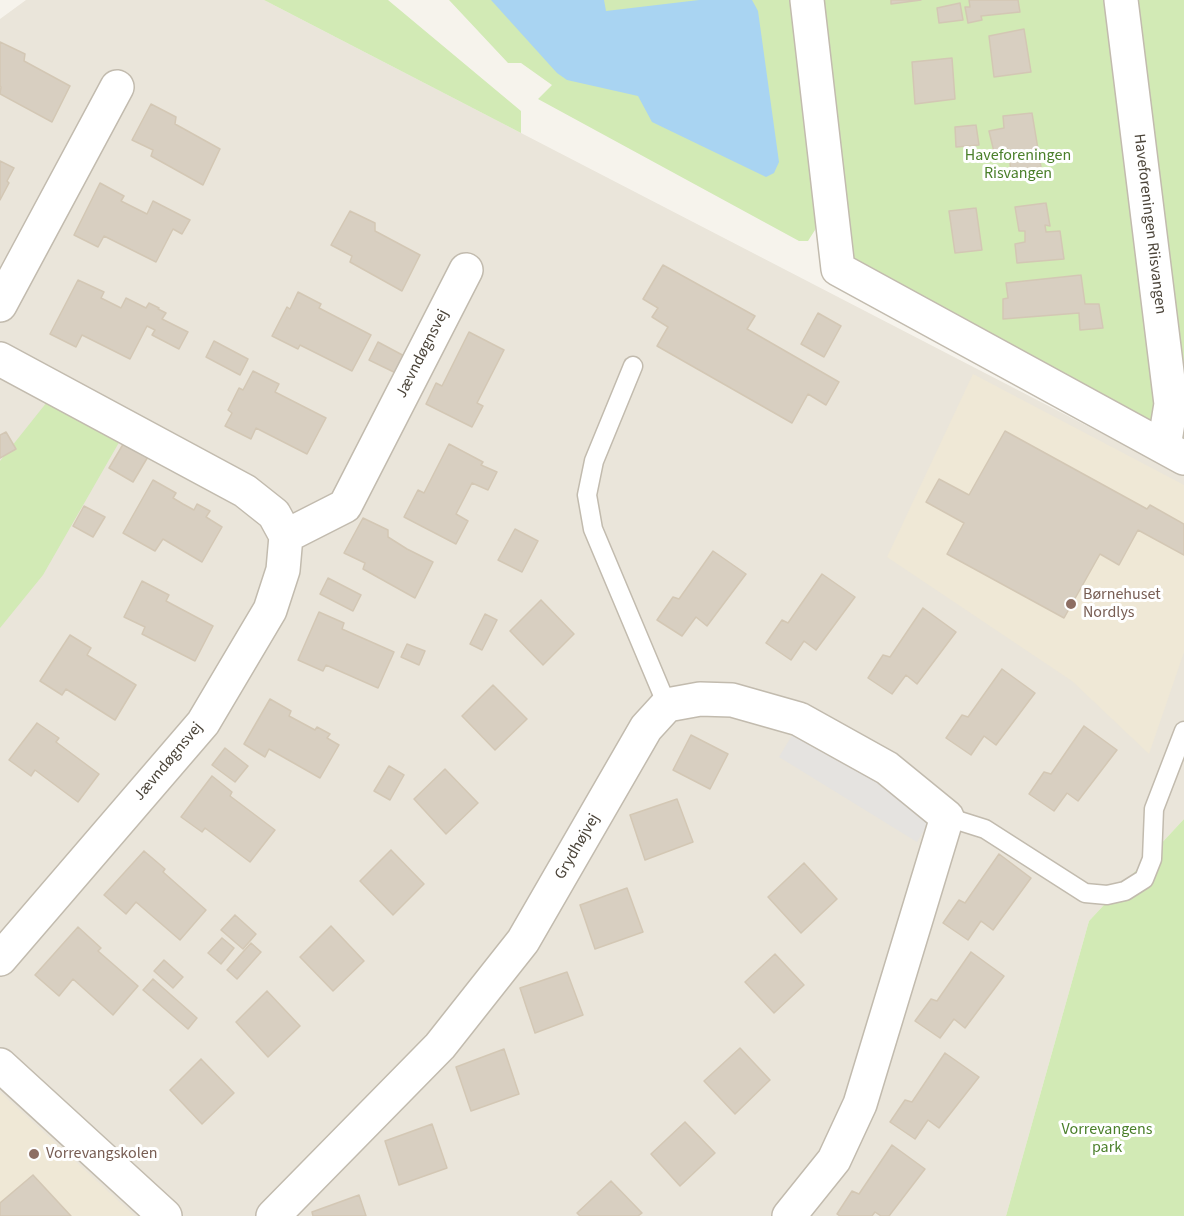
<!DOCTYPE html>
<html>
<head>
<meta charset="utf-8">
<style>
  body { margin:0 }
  canvas { display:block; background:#f6f3ec }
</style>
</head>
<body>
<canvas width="1184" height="1216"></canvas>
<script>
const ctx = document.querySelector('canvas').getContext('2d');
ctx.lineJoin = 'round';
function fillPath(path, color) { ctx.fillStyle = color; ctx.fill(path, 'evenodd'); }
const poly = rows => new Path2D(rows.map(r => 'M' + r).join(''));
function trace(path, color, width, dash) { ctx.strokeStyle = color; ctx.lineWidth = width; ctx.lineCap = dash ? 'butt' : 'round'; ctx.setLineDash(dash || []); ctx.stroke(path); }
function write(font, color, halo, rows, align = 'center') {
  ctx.font = font + ' "Source Sans 3",sans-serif'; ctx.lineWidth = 6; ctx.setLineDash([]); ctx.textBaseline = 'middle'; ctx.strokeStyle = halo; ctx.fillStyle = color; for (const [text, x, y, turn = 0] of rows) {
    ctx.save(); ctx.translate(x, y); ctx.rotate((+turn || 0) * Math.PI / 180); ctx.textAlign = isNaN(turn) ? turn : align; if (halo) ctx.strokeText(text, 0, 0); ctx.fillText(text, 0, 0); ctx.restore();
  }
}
fillPath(poly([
  [26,0,264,0,1184,476,1184,819,1089,921,1006,1216,0,1216,0,19]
]), '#eae5da');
fillPath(poly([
  [973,374,1184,485,1184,652,1149,754,1072,681,887,557],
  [0,1092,135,1216,0,1216]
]), '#efe8d6');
fillPath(poly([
  [264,0,388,0,521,111,521,133],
  [449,0,796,0,820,208,815,230,808,241,799,241,538,99,552,85,521,63,508,63],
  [821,0,1184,0,1184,444,853,262],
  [47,402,121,439,43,575,0,628,0,461],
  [1184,819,1184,1216,1006,1216,1089,921]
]), '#d2eab5');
fillPath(poly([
  [797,727,935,812,917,842,779,757]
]), '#e5e3e0');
fillPath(poly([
  [491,0,604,0,606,11,699,0,752,0,758,11,779,162,774,173,766,177,652,122,638,96,567,80,557,73]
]), '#a9d4f2');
const building = poly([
  [891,0,921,0,891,4,891,0],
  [969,0,1018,0,1020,12,981,16,982,20,968,23,965,7,970,7,969,0],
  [960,3,963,20,939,23,937,8,960,3],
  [1024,29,1031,72,994,77,989,36,1024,29],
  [0,42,25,54,24,61,70,86,52,122,0,94,1,87,0,86,0,42],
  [952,58,955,99,915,104,912,62,952,58],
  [151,104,176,117,175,124,220,149,203,185,151,156,153,150,132,140,151,104],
  [1032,113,1041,167,1011,171,1008,149,994,152,989,131,1004,128,1003,116,1032,113],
  [976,125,979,145,956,147,955,127,976,125],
  [0,161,14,168,7,181,9,183,0,200,0,161],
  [100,183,124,196,121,201,147,214,153,201,190,220,182,234,173,229,156,262,104,236,98,247,74,235,100,183],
  [1046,203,1050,226,1045,225,1046,232,1060,231,1064,259,1017,263,1015,244,1025,242,1025,231,1019,231,1015,207,1046,203],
  [976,208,982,250,955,253,949,211,976,208],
  [350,211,375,223,375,231,420,255,402,291,350,262,352,256,331,245,350,211],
  [663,265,755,316,747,329,839,382,826,405,808,394,792,423,657,346,668,327,652,317,658,308,643,299,663,265],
  [1081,275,1085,304,1099,304,1103,328,1080,330,1079,313,1003,319,1003,299,1008,298,1006,283,1081,275],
  [78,280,104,292,101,298,121,308,126,298,146,308,149,303,159,308,158,309,166,313,162,319,188,332,179,349,152,335,155,330,147,326,130,359,82,335,76,347,50,334,78,280],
  [298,292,321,304,319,308,371,335,352,371,300,345,298,349,272,336,287,307,290,309,298,292],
  [818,313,841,326,824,357,801,344,818,313],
  [469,332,504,350,477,403,483,406,472,427,426,404,436,383,442,386,469,332],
  [214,341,248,359,240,375,206,357,214,341],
  [378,342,408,358,400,375,369,360,378,342],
  [253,371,279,384,275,392,326,418,307,454,256,428,251,439,225,426,232,413,228,410,239,388,243,390,253,371],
  [1005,431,1147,509,1150,505,1184,524,1184,555,1138,530,1119,565,1100,554,1064,618,947,554,964,523,926,502,939,479,969,495,1005,431],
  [6,432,16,449,0,458,0,435,6,432],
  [125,441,149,455,133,482,109,468,125,441],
  [449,444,483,462,481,465,497,472,488,490,472,483,456,514,468,521,456,544,404,517,418,490,424,493,449,444],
  [153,480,176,493,173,498,183,504,194,510,197,504,210,511,206,517,222,527,202,562,163,539,155,551,123,533,153,480],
  [84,506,105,517,93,537,73,526,84,506],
  [363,518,388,530,388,537,407,549,433,562,415,598,363,569,365,563,344,553,363,518],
  [515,529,538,541,522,572,498,560,515,529],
  [713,551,746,574,707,626,696,617,682,636,657,620,673,597,679,599,713,551],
  [822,574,855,597,816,650,804,641,791,660,766,643,782,620,788,623,822,574],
  [328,578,361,595,353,611,320,594,328,578],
  [142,581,169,595,166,601,213,626,195,661,142,634,145,627,124,617,142,581],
  [541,600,574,634,543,665,510,631,541,600],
  [923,608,956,632,917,684,906,675,892,694,868,678,883,655,890,657,923,608],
  [319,612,344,623,342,629,394,652,378,688,326,665,323,671,298,660,319,612],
  [485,614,497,620,482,650,470,644,485,614],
  [70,635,91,648,87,655,136,685,115,720,66,689,62,695,40,681,70,635],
  [407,644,425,651,419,665,401,657,407,644],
  [1002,669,1035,693,996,745,984,736,971,755,946,738,962,715,968,717,1002,669],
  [493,685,527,719,495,750,462,716,493,685],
  [270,699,291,711,289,716,315,730,317,727,330,734,327,738,339,745,320,778,269,749,265,757,244,744,270,699],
  [37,723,59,738,56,742,99,774,78,802,35,770,31,776,9,760,37,723],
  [1084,726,1117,750,1078,801,1067,793,1054,811,1029,794,1044,772,1051,774,1084,726],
  [691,735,728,754,710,789,673,770,691,735],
  [225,748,248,766,235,782,212,765,225,748],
  [389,766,404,775,390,800,374,791,389,766],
  [445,769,478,803,446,834,414,799,445,769],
  [212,776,232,792,230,796,275,830,250,862,205,828,202,832,181,817,212,776],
  [677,799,693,842,645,860,630,815,677,799],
  [391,850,424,884,393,915,360,881,391,850],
  [144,851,165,869,163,872,206,910,180,940,136,902,126,914,104,895,144,851],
  [999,854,1031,878,993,930,981,921,968,940,943,923,959,900,965,903,999,854],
  [804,863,837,899,801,933,768,897,804,863],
  [627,888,643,932,595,949,580,905,627,888],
  [235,915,256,934,243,949,221,930,235,915],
  [331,926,364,961,333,991,300,957,331,926],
  [78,927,101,948,98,951,138,986,113,1015,73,979,59,996,35,975,78,927],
  [222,938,234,948,221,964,208,953,222,938],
  [251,943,261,952,237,979,227,970,251,943],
  [971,952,1004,976,965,1028,954,1019,940,1038,915,1021,931,999,937,1001,971,952],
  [775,954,804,985,774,1013,745,982,775,954],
  [164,960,183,977,173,988,154,971,164,960],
  [567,972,583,1015,535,1033,520,988,567,972],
  [153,979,197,1018,188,1029,143,990,153,979],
  [267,991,300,1026,268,1057,236,1022,267,991],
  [740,1048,770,1080,735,1114,704,1081,740,1048],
  [504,1049,519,1094,471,1111,456,1067,504,1049],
  [945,1053,979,1077,939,1128,928,1120,915,1139,890,1122,905,1100,912,1102,945,1053],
  [201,1059,234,1093,202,1124,170,1090,201,1059],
  [685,1122,715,1153,680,1186,651,1154,685,1122],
  [432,1124,447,1168,399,1185,385,1141,432,1124],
  [892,1145,925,1169,889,1216,881,1216,875,1212,872,1216,840,1216,837,1214,852,1191,859,1194,892,1145],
  [33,1175,71,1216,0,1216,0,1203,33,1175],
  [611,1181,642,1213,638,1216,580,1216,577,1213,611,1181],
  [359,1195,366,1216,313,1216,312,1212,359,1195]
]);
fillPath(building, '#d8cfc1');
trace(building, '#d3c7b4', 1.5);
const service = poly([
  [633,366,594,461,587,495,593,529,667,705],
  [947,817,985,829,1085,893,1107,895,1125,891,1144,879,1152,859,1154,809,1184,731]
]);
const minor = poly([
  [807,0,838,269,1184,458],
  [1121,0,1171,404,1164,447],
  [0,305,117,87],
  [0,359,245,491,274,514,286,536,283,570,270,610,203,723,0,959],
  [286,536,345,506,466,270],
  [0,1065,165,1216],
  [273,1216,440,1046,523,941,646,728,667,705,700,699,732,700,799,719,887,768,947,817,860,1104,834,1160,789,1216]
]);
trace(service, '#c2bbae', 21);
trace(minor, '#c2bbae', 36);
trace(service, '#fff', 18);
trace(minor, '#fff', 33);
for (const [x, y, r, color] of [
  [1071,604,6,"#8d6e63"],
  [34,1154,6,"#8d6e63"]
]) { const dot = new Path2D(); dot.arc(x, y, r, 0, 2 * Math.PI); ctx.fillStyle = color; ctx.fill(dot); trace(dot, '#fff', 2); }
write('16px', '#4a7f2a', '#fff', [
  ["Haveforeningen",1018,156],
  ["Risvangen",1018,174],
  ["Vorrevangens",1107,1130],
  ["park",1107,1148]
]);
write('16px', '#4b4439', '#fff', [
  ["Haveforeningen Riisvangen",1149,224,83],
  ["Jævndøgnsvej",423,354,-63],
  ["Jævndøgnsvej",169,762,-50],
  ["Grydhøjvej",578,847,-60]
]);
write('16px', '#785e54', '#fff', [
  ["Børnehuset",1083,595],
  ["Nordlys",1083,613],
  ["Vorrevangskolen",46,1154]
], 'left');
</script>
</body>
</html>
